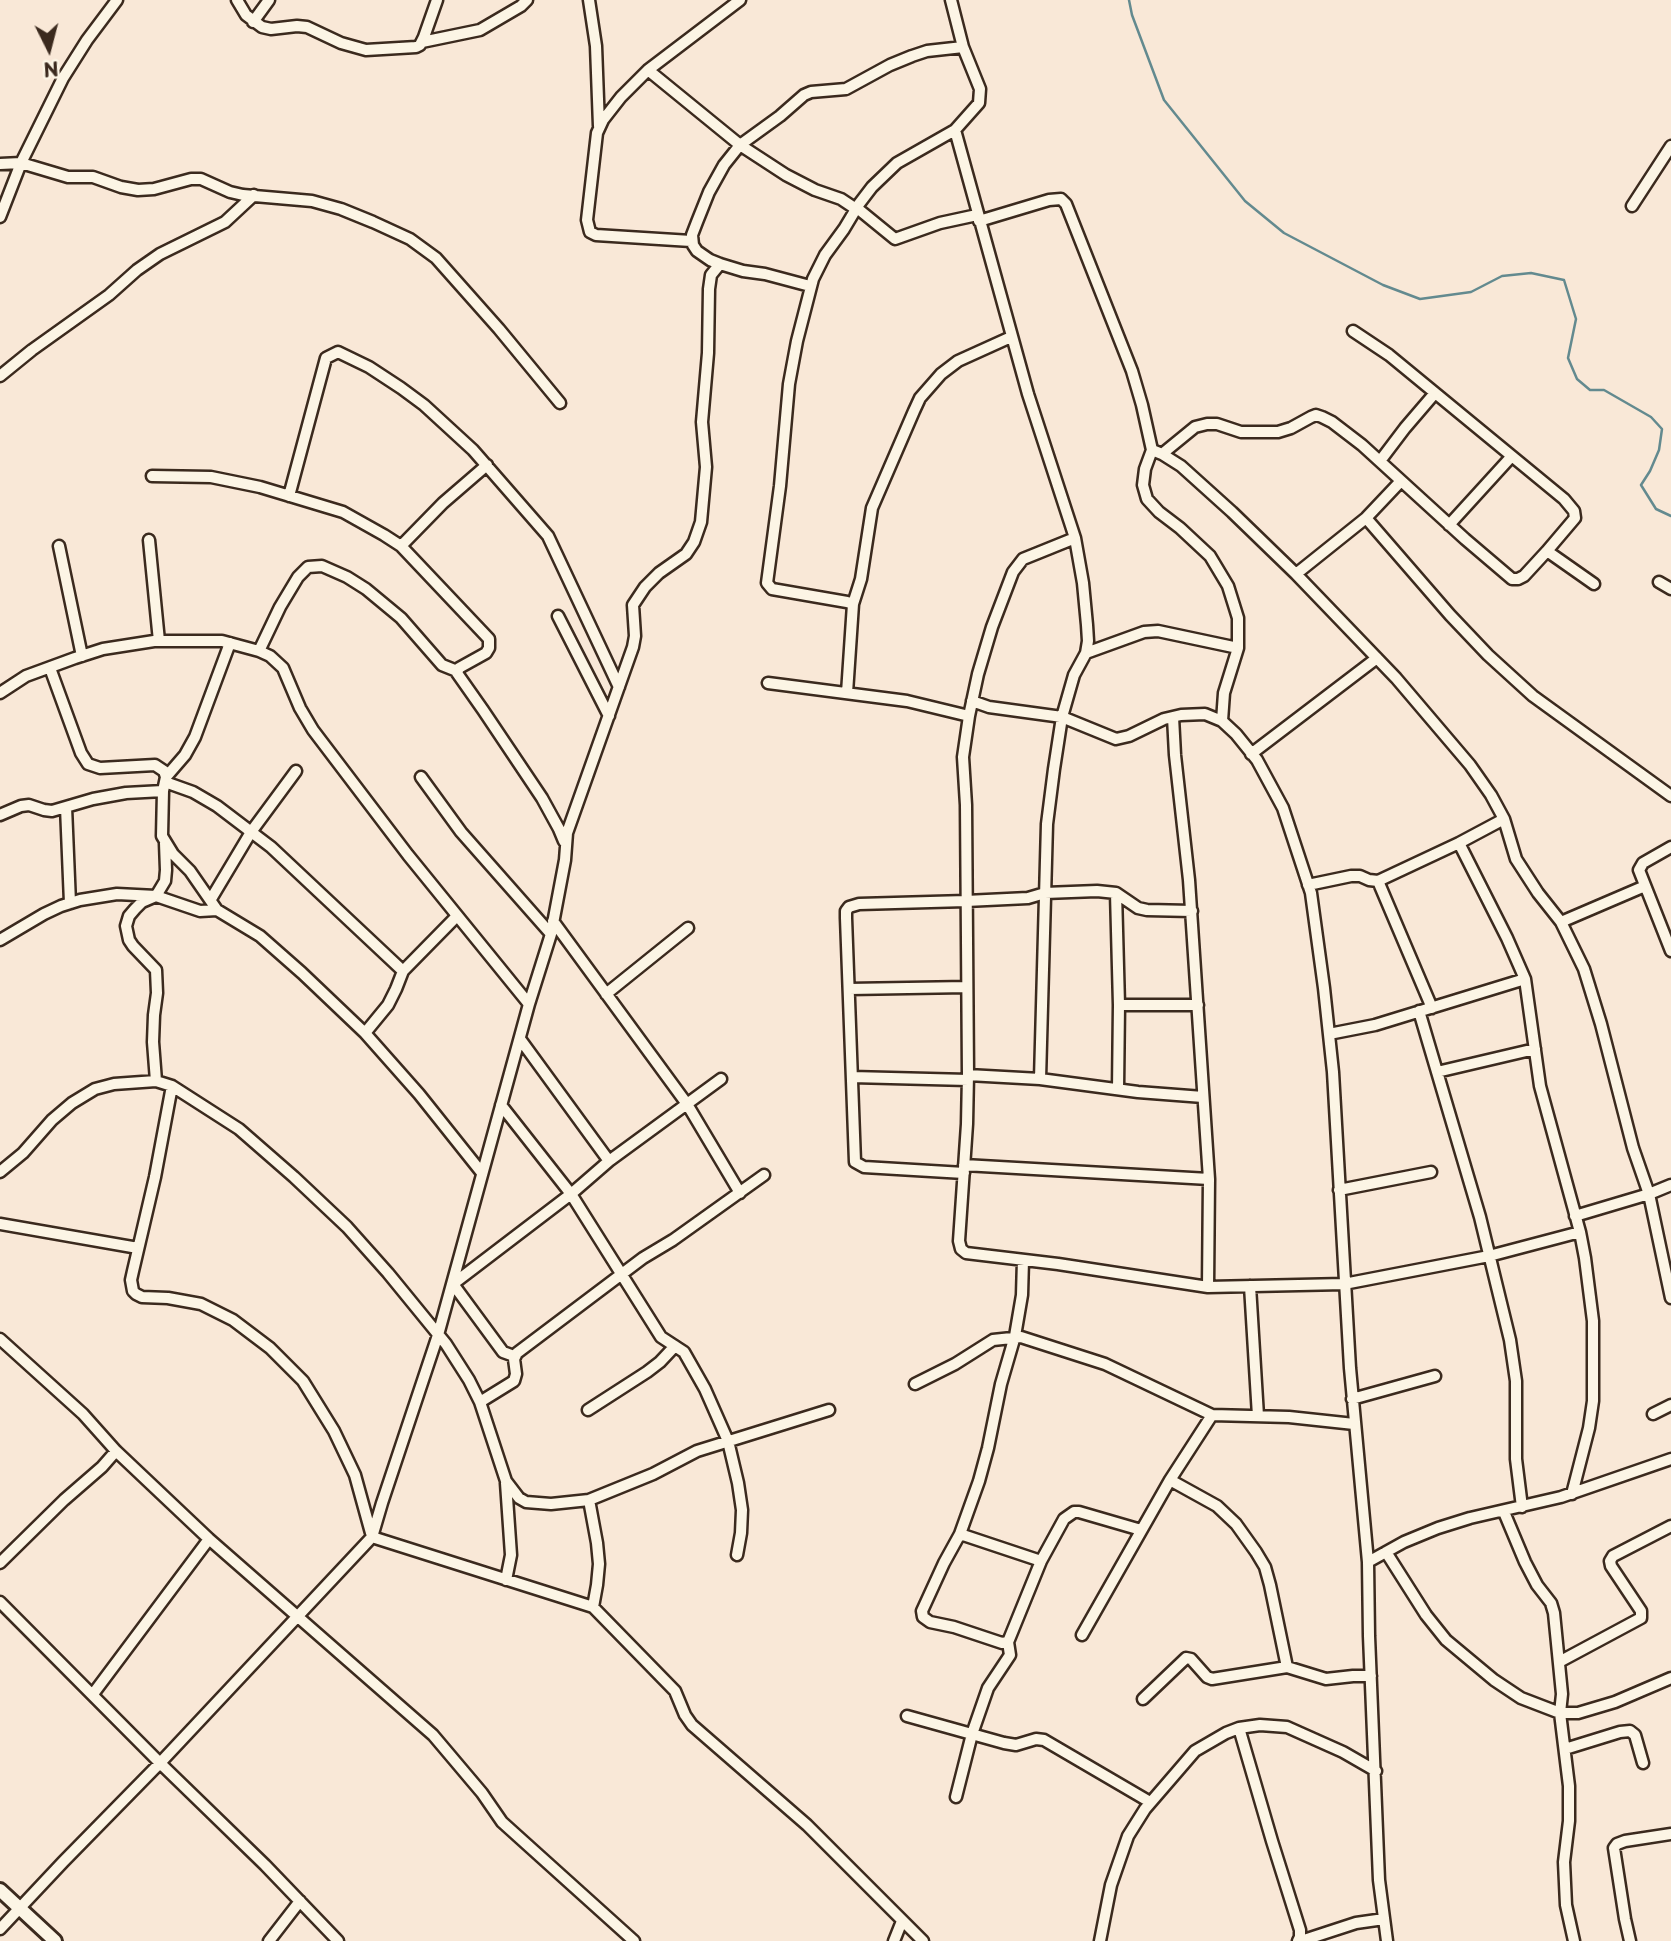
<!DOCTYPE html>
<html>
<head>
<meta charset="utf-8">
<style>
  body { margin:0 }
  #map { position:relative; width:1671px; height:1941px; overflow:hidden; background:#f9e8d7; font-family:"Playpen Sans",sans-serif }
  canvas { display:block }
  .north { position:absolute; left:14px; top:14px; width:70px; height:70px; -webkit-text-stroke:5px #fcf5e5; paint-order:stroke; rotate:174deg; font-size:19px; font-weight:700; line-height:28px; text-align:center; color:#3b2a1e }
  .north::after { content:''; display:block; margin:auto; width:24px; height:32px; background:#3b2a1e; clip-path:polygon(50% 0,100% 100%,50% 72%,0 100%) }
</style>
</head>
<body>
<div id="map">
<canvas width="1671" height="1941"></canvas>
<div class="north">N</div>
</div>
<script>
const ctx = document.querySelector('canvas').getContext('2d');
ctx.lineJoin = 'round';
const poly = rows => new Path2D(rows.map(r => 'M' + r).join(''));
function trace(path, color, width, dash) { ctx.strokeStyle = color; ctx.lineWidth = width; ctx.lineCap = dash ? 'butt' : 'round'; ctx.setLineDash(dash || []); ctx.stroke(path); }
trace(poly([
  [1129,0,1132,15,1164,100,1245,201,1284,233,1383,285,1420,299,1471,292,1502,276,1531,273,1564,280,1576,319,1568,358,1577,379,1590,390,1604,390,1651,417,1662,429,1659,450,1650,471,1641,485,1656,509,1671,516]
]), '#638a8f', 2.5);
const minor = poly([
  [237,0,246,15,262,27,271,29,297,26,307,27,341,43,366,50,416,47,420,45,424,37,437,0],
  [589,0,596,46,599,126],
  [951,0,963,47],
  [253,22,269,0],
  [422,42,480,30,521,6,527,0],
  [648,70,740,145,786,175,815,190,841,199,856,209],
  [955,130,1028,394,1075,538,1083,583,1087,625,1088,641,1086,653,1074,675,1062,717,1054,769,1047,824,1040,1079],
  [0,164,21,163,68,177,93,177,121,187,138,190,154,189,191,179,201,179,230,192,243,195,312,201,341,209,373,222,410,239,436,258,499,329,560,403],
  [1632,206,1671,146],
  [857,208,895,239,940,223,977,215],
  [0,217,21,163,63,78,87,40,117,0],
  [979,221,1049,200,1061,199,1066,204,1132,371,1142,405,1152,450,1145,469,1143,485,1147,499,1159,512,1180,528,1210,556,1228,586,1238,618,1238,648,1224,693,1222,721],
  [691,241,596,235,590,232,587,220,597,133,603,120,621,97,648,70,740,0],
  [810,286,765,274,743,271,720,264,710,260,697,251,693,245,692,235,697,222,709,192,724,165,740,145,780,116,804,95,811,92,846,89,890,65,912,56,927,51,963,47,980,89,979,103,955,130,897,163,872,187,859,204,844,229,825,255,813,279,797,341,789,384,780,486,767,583,772,589,847,602,853,604],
  [1353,331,1389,355,1564,499,1574,511,1575,518,1547,551],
  [0,376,32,350,109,295,137,270,160,254,225,222,254,195],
  [1152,450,1162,454,1181,466,1232,512,1296,574,1396,678,1470,765,1491,795,1504,819,1516,859,1538,893,1561,922,1584,969,1601,1024,1633,1148,1649,1194,1671,1298],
  [1162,454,1195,427,1207,424,1217,424,1241,432,1278,432,1291,428,1311,417,1316,415,1322,417,1332,422,1362,445,1465,539,1512,579,1518,579,1524,576,1547,551,1594,584],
  [1380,461,1405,428,1435,393],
  [152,476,211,477,260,487,343,512,384,535,401,546,489,639,489,648,486,653,459,668,457,673,483,710,542,798,559,829,564,841],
  [289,496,326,358,338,352,369,367,401,388,424,405,473,450,548,536,619,687],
  [1366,518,1450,615,1488,655,1533,696,1671,796],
  [1449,525,1511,457],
  [1075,538,1023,559,1013,572,992,627,978,674,969,716,963,757,966,805,968,1075,967,1124,959,1241,961,1249,966,1253,1058,1264,1208,1287,1344,1284,1489,1256,1580,1232],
  [149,540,159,641],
  [59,546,82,656],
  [401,546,443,503,487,465],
  [1296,574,1366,518,1401,481],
  [1659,582,1671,589],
  [558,616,609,716],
  [259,651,280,607,298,577,308,567,322,566,347,577,366,589,401,618,442,665,457,671],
  [1086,653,1144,632,1158,631,1238,648],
  [50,668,81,753,88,764,100,768,155,765,164,771,166,777,163,791,162,836,173,854,190,871,217,910],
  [768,683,907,701,969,716],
  [0,693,26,676,75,658,103,649,154,641,222,641,259,651,270,656,283,668,300,708,313,730,408,855,529,1004],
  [847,693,853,604,861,579,872,508,914,411,920,398,941,374,958,361,1011,337],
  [972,701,989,707,1062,717,1116,739,1129,736,1164,719,1181,715,1205,714,1222,721,1236,734,1257,760,1283,808,1311,893,1324,988,1333,1072,1350,1368,1368,1562,1369,1636,1379,1880,1387,1941],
  [1173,717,1175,755,1189,880,1209,1179,1208,1287],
  [1251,754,1377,658],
  [166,777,185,755,195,737,230,643],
  [421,777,461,832,551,934],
  [165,782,193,792,217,806,271,847,403,971],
  [66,807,70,903],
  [0,815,21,806,29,805,44,810,52,811,93,799,126,793,163,791],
  [1459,843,1507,938,1525,979,1540,1086,1580,1232,1585,1258,1593,1321,1593,1401,1589,1428,1572,1494],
  [1671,847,1643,863,1639,870,1671,951],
  [1378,881,1459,843,1504,819],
  [1308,885,1351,876,1360,876,1369,880,1378,881,1432,1008],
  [1116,893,1119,1005,1118,1089],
  [211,899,251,832,296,771],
  [553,921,687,1104,740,1193],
  [1561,922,1645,886],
  [0,940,44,914,61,906,80,900,117,894,156,896,200,911,217,910,260,936,302,973,365,1033,419,1094,482,1173],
  [849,989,967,987],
  [606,994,688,928],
  [1119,1005,1198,1005],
  [1419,1011,1480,1217,1510,1340,1516,1381,1516,1459,1522,1507],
  [365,1033,388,1005,396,989,403,971,457,916],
  [1329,1034,1375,1025,1525,979],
  [520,1039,609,1161],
  [1437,1072,1535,1049],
  [968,1075,1040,1079,1138,1092,1203,1097],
  [852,1077,968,1080],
  [156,1081,153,1042,154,1015,157,993,156,970,133,946,129,940,126,926,129,916,135,909,142,902,156,896,165,881,166,870,165,843],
  [172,1086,155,1177,133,1271,131,1280,133,1291,136,1294,142,1297,168,1298,201,1304,233,1320,270,1348,303,1381,334,1431,355,1475,371,1533],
  [501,1105,571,1194,661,1337,684,1352,705,1389,728,1441,738,1483,742,1510,741,1533,737,1555],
  [964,1165,1209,1179],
  [0,1172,23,1153,52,1120,72,1103,95,1089,114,1084,156,1081,172,1086,239,1129,294,1177,347,1227,388,1273,446,1344,469,1380,480,1402,506,1481,519,1498,526,1502,551,1504,589,1500,653,1474,697,1451,829,1410],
  [964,1173,864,1167,855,1162,846,918,846,911,849,907,859,904,966,901,1028,898,1045,893,1097,891,1116,893,1138,908,1147,910,1192,911],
  [1339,1190,1431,1172],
  [1575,1216,1649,1194,1671,1185],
  [0,1224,138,1248],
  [1023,1260,1022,1295,1015,1336,1001,1384,988,1448,979,1481,960,1534,1041,1561,1064,1519,1074,1512,1079,1512,1141,1530],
  [1250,1286,1258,1416],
  [0,1339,83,1414,116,1451,209,1539,433,1735,482,1793,502,1822,634,1941],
  [514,1356,503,1352,453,1284,571,1194,609,1161,721,1079],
  [915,1384,955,1364,993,1340,1021,1337,1105,1364,1212,1415,1289,1417,1354,1424],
  [1352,1399,1435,1376],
  [480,1402,514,1381,516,1374,514,1359,517,1353,643,1258,673,1240,764,1175],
  [588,1410,647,1372,660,1362,675,1346],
  [1653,1414,1671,1405],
  [1170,1480,1217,1506,1236,1524,1256,1552,1265,1567,1270,1585,1287,1667],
  [506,1483,511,1555,506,1580],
  [589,1500,597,1543,599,1564,597,1585,593,1607],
  [1504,1512,1525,1562,1537,1585,1551,1603,1554,1613,1562,1694,1560,1713,1569,1786,1569,1821,1564,1862,1566,1905,1574,1941],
  [960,1534,944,1563,922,1611,923,1617,930,1622,954,1627,1002,1643,1008,1642,1041,1561],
  [372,1537,593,1607,675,1691,685,1715,692,1725,807,1825,923,1941],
  [1386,1552,1426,1615,1446,1640,1494,1680,1521,1698,1560,1713,1578,1713,1615,1702,1671,1678],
  [1368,1562,1404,1542,1438,1528,1470,1518,1561,1497,1671,1459],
  [0,1563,64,1500,102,1467,116,1451],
  [0,1602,160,1763,265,1865,338,1941],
  [1082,1635,1170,1480,1212,1415],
  [1559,1662,1641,1618,1641,1611,1611,1566,1610,1561,1613,1556,1671,1526],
  [93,1694,209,1539],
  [1143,1699,1186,1658,1191,1659,1207,1677,1212,1679,1287,1667,1326,1679,1353,1676,1371,1676],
  [907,1716,1004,1743,1016,1745,1036,1739,1044,1740,1150,1802],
  [1239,1728,1272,1841,1300,1930,1300,1937,1298,1941],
  [1565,1749,1620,1732,1630,1731,1635,1735,1643,1763],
  [956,1797,972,1734,988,1688,1010,1655,1008,1642],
  [0,1929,63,1862,160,1763,372,1537,382,1503,438,1335,529,1004,551,934,565,860,567,833,633,647,635,636,633,605,645,587,659,573,686,554,694,542,701,522,706,467,702,422,708,353,709,289,711,275,720,264],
  [269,1941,300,1901],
  [894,1941,902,1921],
  [1100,1941,1111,1885,1128,1836,1145,1809,1195,1751,1226,1733,1239,1728,1260,1725,1287,1727,1343,1752,1376,1771],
  [1301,1941,1356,1923,1384,1919],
  [1630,1941,1625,1919,1614,1848,1617,1844,1625,1841,1671,1834]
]);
const tertiary = poly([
  [0,1890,55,1941]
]);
trace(minor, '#3b2a1e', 15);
trace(tertiary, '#3b2a1e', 18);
trace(minor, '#fcf5e5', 10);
trace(tertiary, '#fcf5e5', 12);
</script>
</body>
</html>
